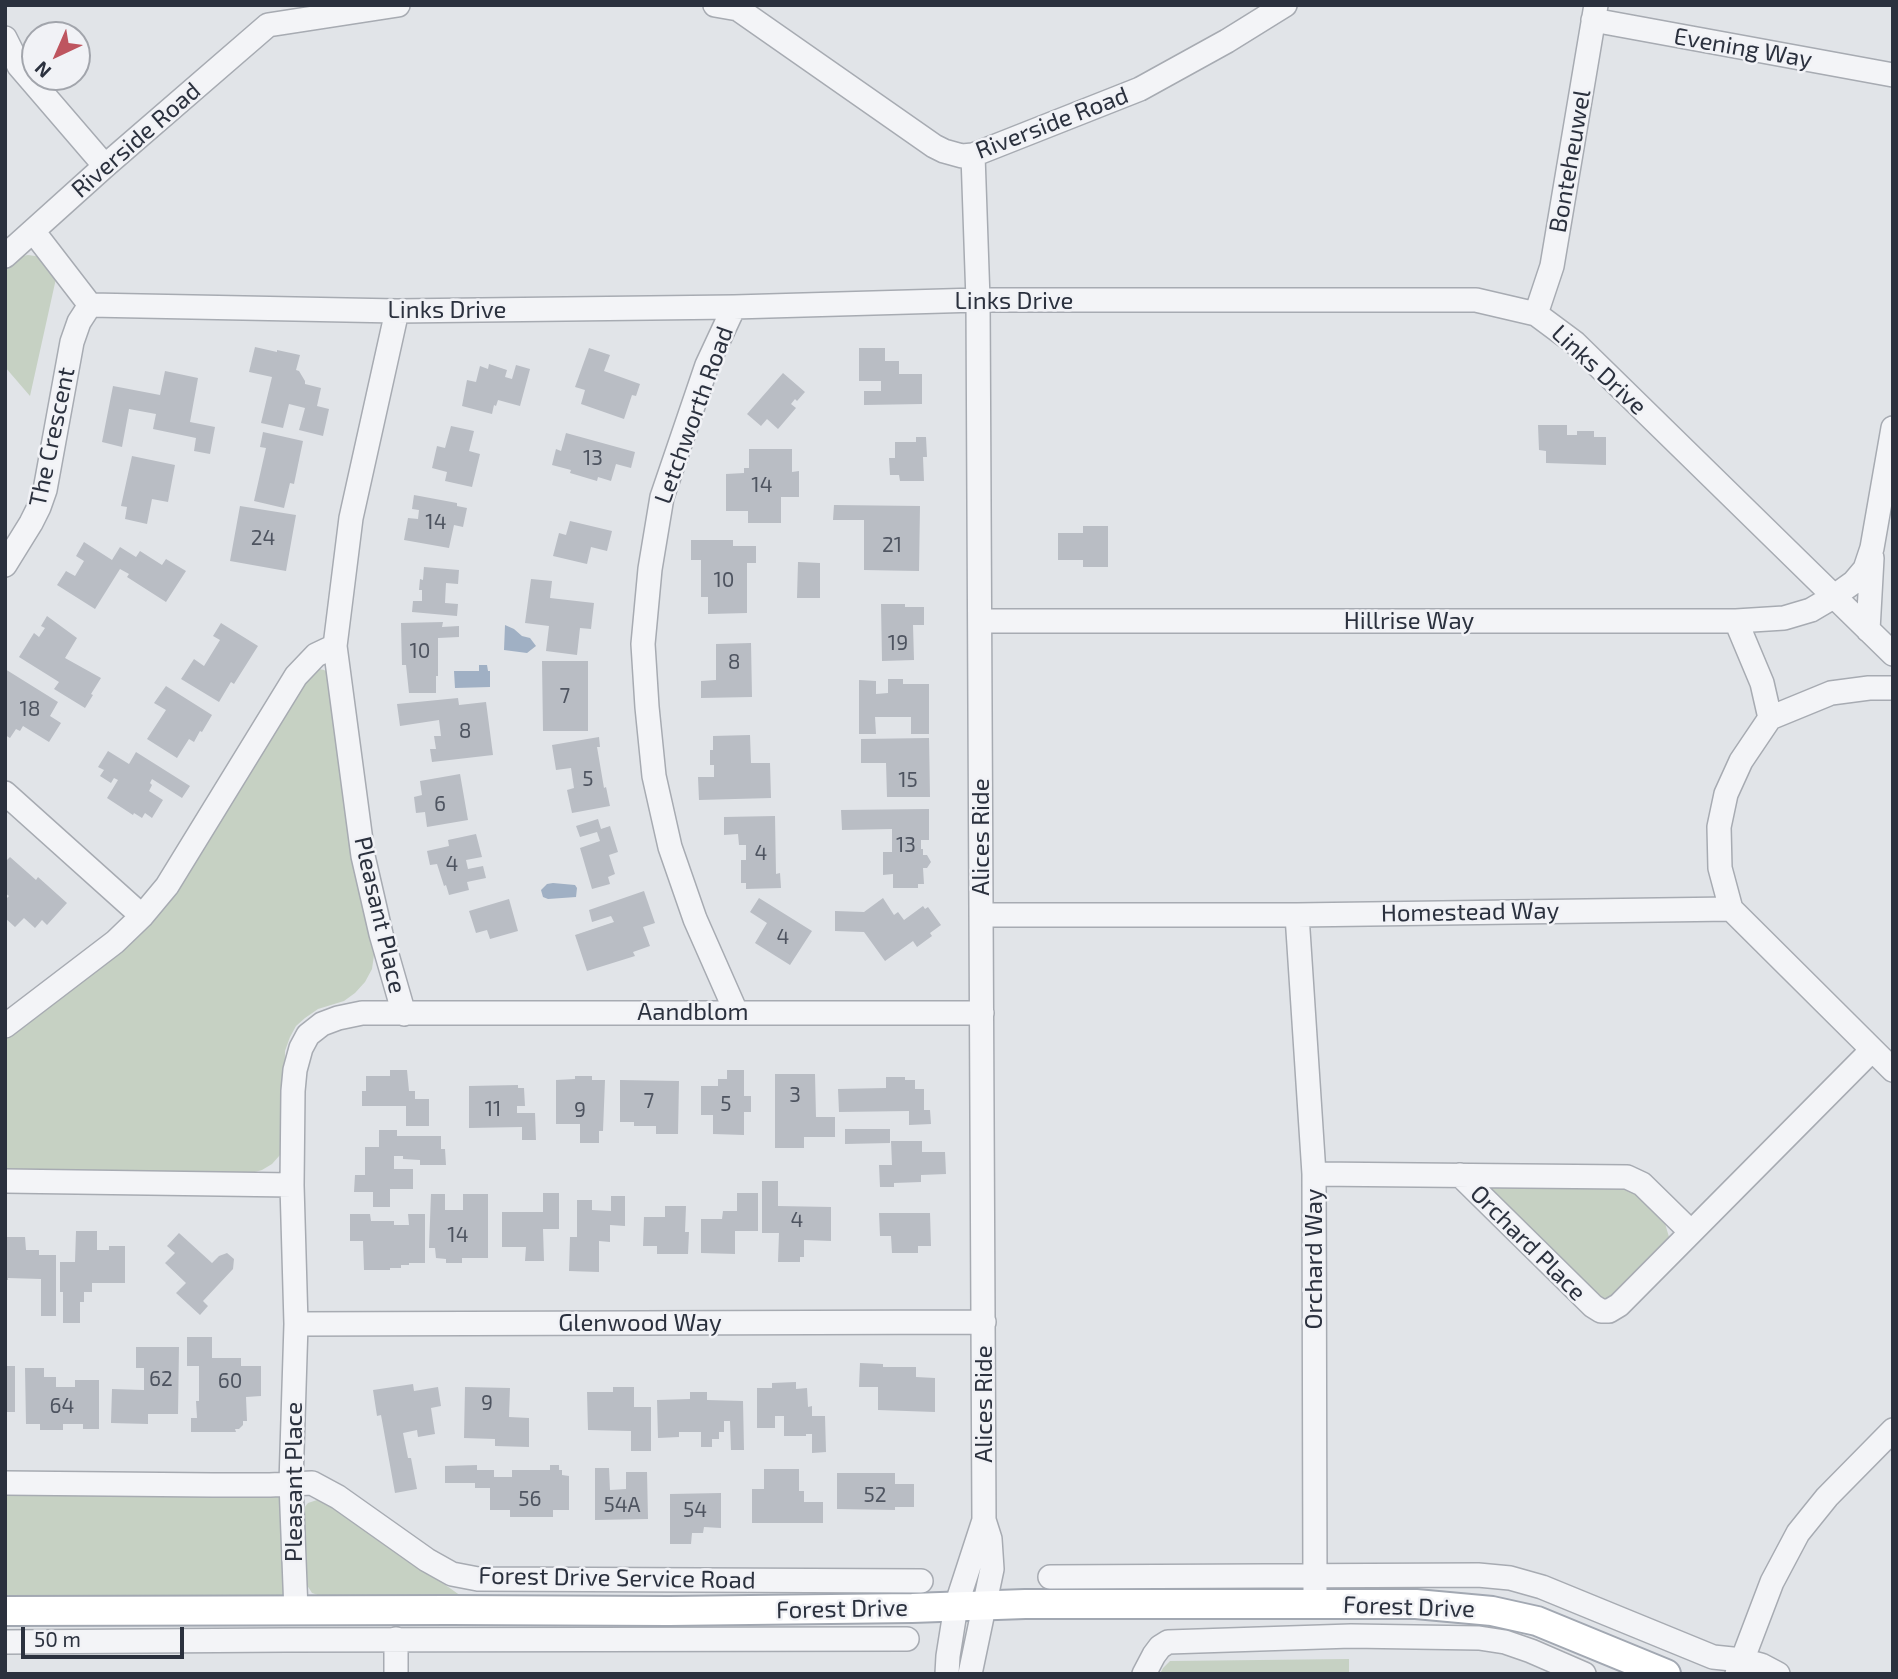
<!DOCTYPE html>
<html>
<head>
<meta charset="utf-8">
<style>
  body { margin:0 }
  #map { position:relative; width:1898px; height:1679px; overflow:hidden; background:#e1e4e8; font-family:"Exo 2",sans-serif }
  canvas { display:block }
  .frame { position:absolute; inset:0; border:7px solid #2b313e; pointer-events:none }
  .north { position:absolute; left:21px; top:21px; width:70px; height:70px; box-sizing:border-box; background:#f1f2f6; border:2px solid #a2a5ac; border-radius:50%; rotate:224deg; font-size:19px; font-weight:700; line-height:28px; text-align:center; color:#2b313e }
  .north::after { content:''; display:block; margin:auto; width:24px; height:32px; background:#be555f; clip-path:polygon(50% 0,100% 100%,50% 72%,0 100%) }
  .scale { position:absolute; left:21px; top:1627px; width:163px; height:32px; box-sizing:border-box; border:4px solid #2b313e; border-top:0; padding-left:9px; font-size:21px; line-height:24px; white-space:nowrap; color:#2b313e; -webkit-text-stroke:5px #f1f2f6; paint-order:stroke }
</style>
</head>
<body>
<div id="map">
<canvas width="1898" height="1679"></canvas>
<div class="frame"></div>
<div class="north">N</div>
<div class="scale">50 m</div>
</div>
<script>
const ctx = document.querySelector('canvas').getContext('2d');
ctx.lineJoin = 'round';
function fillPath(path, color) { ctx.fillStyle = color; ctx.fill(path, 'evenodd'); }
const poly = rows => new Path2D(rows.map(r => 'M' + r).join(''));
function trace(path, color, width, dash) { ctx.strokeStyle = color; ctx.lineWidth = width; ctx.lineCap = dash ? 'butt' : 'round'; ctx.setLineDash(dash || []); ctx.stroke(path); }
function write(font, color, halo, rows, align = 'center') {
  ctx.font = font + ' "Exo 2",sans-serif'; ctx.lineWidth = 5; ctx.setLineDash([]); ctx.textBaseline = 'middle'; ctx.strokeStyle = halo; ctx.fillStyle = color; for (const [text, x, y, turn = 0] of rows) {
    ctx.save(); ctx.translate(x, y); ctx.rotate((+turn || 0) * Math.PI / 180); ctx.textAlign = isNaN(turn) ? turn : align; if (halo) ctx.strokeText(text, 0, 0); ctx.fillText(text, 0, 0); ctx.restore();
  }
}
fillPath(poly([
  [28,255,42,257,57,274,30,396,5,367,5,268,18,257],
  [319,669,324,670,329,673,375,940,374,955,372,969,365,982,355,993,344,1001,318,1009,305,1018,296,1026,290,1037,285,1051,284,1144,280,1155,272,1164,262,1170,248,1174,5,1174,5,1038,156,917,306,678],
  [1494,1184,1632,1188,1664,1220,1669,1237,1662,1247,1617,1292,1606,1300,1596,1300,1491,1190],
  [275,1494,282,1498,289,1590,276,1600,5,1600,5,1495],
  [320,1499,327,1501,461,1596,318,1595,312,1593,305,1582,304,1508,308,1503],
  [1349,1659,1349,1674,1160,1674,1163,1668,1170,1661]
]), '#c6d1c3');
fillPath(poly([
  [505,625,514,629,522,636,530,638,536,646,527,653,504,650],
  [479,665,487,665,488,671,490,671,490,687,455,688,454,671,479,671],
  [553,883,575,885,577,888,576,897,548,899,543,897,541,890,547,884]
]), '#a0b0c4');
fillPath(poly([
  [255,347,277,352,277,350,300,355,296,370,299,371,305,381,305,384,321,388,317,406,329,409,323,436,299,430,305,408,289,404,283,428,261,423,272,377,249,372],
  [589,348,610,355,604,371,640,384,636,396,632,395,624,419,581,404,585,390,575,387],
  [859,348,885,348,885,361,899,361,899,374,922,374,922,404,864,405,864,391,881,391,881,381,859,381],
  [489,364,507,370,505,377,512,379,516,365,530,369,520,406,498,400,496,406,494,405,492,414,462,406,467,380,476,382,480,366,488,369],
  [165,371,198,378,190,422,215,427,210,454,194,451,196,438,153,429,156,414,129,409,122,447,102,442,113,386,160,395],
  [783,373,805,392,797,401,795,399,791,404,796,408,778,429,767,419,761,426,747,414],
  [1538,425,1567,425,1567,435,1577,435,1577,431,1594,431,1594,437,1606,437,1606,465,1546,463,1546,451,1539,450],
  [451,426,474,431,469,451,480,454,472,487,445,481,447,472,432,468,437,446,445,448],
  [263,432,303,441,294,484,290,483,284,508,254,501,266,448,260,447],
  [566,433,635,452,631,468,616,464,611,481,598,477,597,481,570,473,571,470,552,465,556,449,561,451],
  [916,437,926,437,927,457,923,457,924,481,900,481,899,475,890,475,889,458,895,458,895,442,916,442],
  [749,449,792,449,792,472,799,471,799,497,781,497,781,523,748,523,748,511,726,511,726,474,744,473,744,468,749,468],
  [132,456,175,465,168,502,152,499,147,524,125,519,127,507,121,506],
  [414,495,457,503,457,506,467,508,463,527,454,525,449,548,404,540,408,518,418,519,419,510,412,509],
  [834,505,920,506,919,571,864,570,864,520,833,520],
  [240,506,296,515,286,571,230,561],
  [570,521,612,531,607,551,591,547,587,564,553,556,559,533,566,535],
  [1083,526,1108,526,1108,567,1083,567,1083,560,1058,560,1058,533,1083,533],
  [691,540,733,540,733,546,756,546,756,563,747,563,747,613,708,614,708,597,701,597,701,560,691,560],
  [84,542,112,560,120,547,136,557,140,551,162,565,166,559,186,571,166,602,127,577,129,574,120,569,95,609,57,585,66,571,75,576,84,561,76,556],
  [798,562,820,563,820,598,797,598],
  [424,567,459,570,458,584,446,583,445,603,458,604,457,616,412,612,413,601,422,601,422,590,419,590,420,579,423,580],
  [531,579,552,581,550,598,594,603,591,629,580,628,577,655,546,651,549,626,525,623],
  [881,604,905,604,905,607,924,607,924,625,913,625,914,660,882,661],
  [47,616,77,638,65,658,101,678,91,694,93,695,85,708,54,689,59,682,19,657,34,633,39,637,45,628,41,626],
  [443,622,442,627,459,626,459,637,438,638,438,676,436,676,436,693,409,693,406,665,402,665,401,623],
  [221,623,258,646,234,684,231,682,219,702,181,679,194,659,204,666,220,640,213,636],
  [751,643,752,697,701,698,701,681,716,680,716,644],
  [542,661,588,661,588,731,543,731],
  [5,669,58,702,50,716,61,723,49,742,23,726,20,731,16,729,10,738,5,735],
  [888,679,903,679,903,684,929,684,929,734,911,734,911,717,875,717,876,734,859,734,859,680,876,681,876,694,888,693],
  [166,686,212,715,202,732,200,731,194,742,189,739,177,758,147,739,166,710,154,703],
  [458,698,459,705,486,702,493,755,432,762,430,749,436,749,434,736,441,736,439,720,400,726,397,704],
  [750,735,751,763,770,763,771,798,699,800,698,777,714,777,714,765,710,765,710,750,713,750,713,736],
  [599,737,600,747,597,747,604,788,606,787,610,806,572,813,567,790,574,788,571,768,556,770,552,745],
  [929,738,930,797,887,797,886,763,861,763,861,739],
  [108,751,129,764,136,752,190,786,182,798,152,779,150,783,152,785,149,791,163,800,152,818,145,813,142,818,134,813,133,815,107,798,118,780,114,778,111,783,100,776,104,770,98,767],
  [460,774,468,820,427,827,425,812,416,813,414,797,422,795,420,781],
  [929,809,929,840,921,840,921,849,923,849,923,855,927,855,931,862,927,868,923,868,924,884,918,884,918,888,893,888,893,874,883,875,883,852,892,852,892,829,842,830,841,810],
  [775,816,776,874,780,873,781,888,746,889,746,883,741,883,741,860,746,860,746,845,739,845,738,834,724,835,724,817],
  [598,819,601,829,610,826,618,852,609,855,615,874,608,877,610,884,592,889,580,848,600,841,597,832,580,837,576,826],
  [476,834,482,857,466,860,468,869,483,866,486,878,467,882,469,890,449,895,446,885,444,886,437,864,430,865,427,851,449,846,448,840],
  [10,857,36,880,38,877,67,903,47,925,42,920,35,928,24,918,15,927,5,918,5,900,9,896,5,893,5,862],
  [644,891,655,923,643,927,650,946,633,952,635,956,587,971,575,935,614,922,611,916,592,922,589,910],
  [759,898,812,931,790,965,755,943,767,923,750,912],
  [883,898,894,915,898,912,904,920,923,906,925,909,928,907,941,925,930,933,932,936,917,947,913,941,885,961,864,932,835,931,835,911,864,912],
  [509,899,518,931,490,939,487,930,476,933,469,911],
  [390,1070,407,1070,409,1091,415,1091,415,1099,429,1099,429,1126,406,1126,406,1106,362,1106,362,1091,366,1091,366,1076,390,1076],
  [727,1070,744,1070,744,1096,751,1096,751,1112,744,1112,744,1135,713,1134,713,1115,701,1115,701,1086,718,1086,718,1079,727,1079],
  [775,1074,815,1074,816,1117,835,1117,835,1137,804,1137,804,1148,775,1148],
  [575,1076,592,1076,592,1080,605,1080,603,1131,599,1131,599,1143,580,1143,580,1124,556,1124,556,1080,575,1079],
  [886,1077,905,1077,905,1080,915,1080,915,1089,924,1089,924,1110,930,1110,931,1124,909,1125,909,1111,839,1112,838,1089,886,1088],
  [620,1080,679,1081,678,1134,656,1134,656,1126,634,1126,634,1122,620,1122],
  [518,1085,518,1088,524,1088,525,1106,517,1106,517,1113,535,1113,536,1140,522,1140,522,1127,469,1128,469,1086],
  [845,1129,890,1129,890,1143,845,1144],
  [379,1130,397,1130,397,1136,441,1136,441,1149,445,1149,446,1165,420,1165,420,1160,403,1159,403,1156,394,1156,394,1169,413,1169,413,1189,390,1189,390,1207,373,1207,373,1192,354,1192,355,1175,365,1175,365,1147,379,1147],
  [891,1141,922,1141,922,1152,945,1152,946,1174,921,1175,921,1182,894,1183,894,1187,880,1187,879,1165,892,1165],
  [762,1181,778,1181,778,1206,831,1207,831,1241,804,1240,804,1257,800,1257,800,1262,778,1262,779,1233,762,1233],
  [543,1193,559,1193,559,1229,543,1229,544,1261,525,1261,526,1247,502,1247,502,1212,543,1212],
  [737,1193,758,1193,758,1231,735,1231,735,1254,701,1253,701,1219,722,1219,723,1211,737,1211],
  [431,1194,445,1194,445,1210,463,1210,463,1194,488,1194,488,1258,462,1258,462,1263,446,1263,446,1259,436,1258,435,1248,429,1248],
  [611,1196,625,1196,625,1226,610,1225,610,1242,599,1241,599,1272,569,1271,570,1237,577,1237,577,1200,592,1200,592,1210,611,1211],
  [665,1206,686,1206,685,1232,689,1232,688,1254,657,1254,657,1246,643,1246,644,1217,665,1217],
  [879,1213,930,1213,931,1246,918,1246,918,1253,892,1253,891,1236,880,1236],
  [350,1214,370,1214,371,1221,394,1221,394,1225,409,1225,408,1214,425,1214,425,1263,409,1263,409,1265,401,1265,401,1268,390,1268,390,1270,364,1270,363,1241,350,1241],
  [76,1231,97,1231,97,1250,109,1250,109,1246,125,1246,125,1283,92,1283,92,1292,84,1292,84,1302,80,1302,80,1323,63,1323,63,1292,60,1292,60,1262,75,1262],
  [179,1233,212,1263,219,1256,227,1253,234,1259,233,1269,203,1301,208,1306,200,1315,176,1293,186,1283,165,1263,175,1253,167,1246],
  [5,1237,25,1237,26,1250,39,1250,39,1255,56,1255,56,1316,41,1316,41,1279,8,1278,8,1280,5,1280],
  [187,1337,212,1337,212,1358,241,1358,241,1366,261,1366,261,1396,246,1397,247,1421,243,1421,243,1425,239,1429,235,1429,236,1432,191,1432,191,1418,197,1418,196,1401,199,1401,199,1366,187,1366],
  [136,1347,179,1347,178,1414,148,1414,148,1424,111,1423,112,1389,144,1390,144,1368,136,1368],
  [860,1363,883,1364,883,1367,916,1367,916,1377,935,1378,935,1412,878,1410,878,1387,859,1387],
  [5,1366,15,1366,15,1412,5,1412],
  [25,1368,44,1368,44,1377,56,1377,56,1387,75,1387,75,1380,99,1380,99,1429,83,1429,83,1424,63,1424,63,1430,40,1430,40,1424,26,1424],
  [796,1382,796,1389,807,1388,808,1407,812,1406,812,1416,825,1416,826,1452,812,1453,812,1434,806,1434,806,1436,784,1436,784,1416,775,1416,775,1428,757,1428,757,1388,772,1388,772,1383],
  [413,1384,414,1391,438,1387,441,1406,431,1408,435,1434,418,1437,417,1430,403,1433,408,1458,411,1458,417,1489,395,1493,381,1415,377,1416,373,1390],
  [465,1387,510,1388,509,1417,529,1418,529,1447,495,1446,495,1439,464,1438],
  [613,1387,634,1387,634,1407,651,1407,651,1451,631,1451,631,1431,588,1430,587,1392,613,1392],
  [690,1392,707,1392,707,1400,743,1401,744,1450,731,1450,730,1421,724,1421,724,1432,719,1432,719,1439,712,1439,712,1447,701,1447,701,1432,679,1432,679,1437,658,1438,657,1400,690,1399],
  [477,1465,477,1470,494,1470,494,1477,512,1477,512,1470,550,1470,550,1465,559,1465,559,1470,562,1470,562,1475,569,1476,569,1510,553,1510,553,1517,510,1517,510,1510,490,1510,490,1488,475,1488,475,1483,445,1483,445,1466],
  [595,1468,609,1468,610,1490,626,1489,626,1472,647,1472,648,1519,595,1520],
  [764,1469,799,1469,799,1491,804,1491,804,1502,823,1502,823,1523,752,1523,752,1489,764,1489],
  [837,1473,895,1473,895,1484,914,1484,914,1507,895,1507,895,1510,837,1509],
  [721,1493,721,1528,704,1527,703,1533,692,1533,691,1544,670,1544,670,1494]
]), '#b9bdc4');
const minor = poly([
  [715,5,738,9,934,146,944,151,962,156,973,155,1140,89,1227,41,1285,5],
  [1593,20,1893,75],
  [5,38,19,66,105,166],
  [33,231,90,305,397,311,734,307,978,300,1476,300,1536,314,1575,343,1893,654],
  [5,256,105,166,268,25,398,5],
  [734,307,707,365,662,497,650,569,643,644,647,707,654,776,670,847,695,919,736,1012],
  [397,311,351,518,335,646,363,856,381,934,404,1014],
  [1536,314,1552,266,1596,5],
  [5,565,31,523,39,507,45,490,72,342,79,322,90,305],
  [980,621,1736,621,1784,618,1811,610,1833,597,1854,582,1865,569,1872,548,1893,428],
  [1736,621,1762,683,1770,718],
  [1868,630,1872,558],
  [5,793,142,916],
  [1731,909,1720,868,1719,827,1726,794,1741,761,1770,718,1831,693,1869,688,1893,688],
  [981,915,1297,915,1731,909,1893,1070],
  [1297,915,1314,1174,1315,1590],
  [5,1026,115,942,142,916,167,886,296,676,316,655,335,646],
  [1314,1174,1627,1177,1642,1184,1690,1231],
  [1460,1175,1593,1306,1601,1311,1609,1311,1619,1305,1872,1050],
  [5,1181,292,1185],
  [296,1324,984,1322],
  [5,1483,213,1485,270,1485,312,1483,338,1497,427,1560,452,1574,478,1579,921,1581],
  [1050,1577,1478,1575,1510,1578,1542,1587,1713,1657,1742,1660,1761,1665,1778,1674],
  [296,1611,291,1483,296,1324,292,1185,293,1091,295,1070,301,1048,308,1035,322,1024,338,1018,362,1013,982,1013],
  [5,1642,286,1640,907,1639],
  [396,1674,396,1639],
  [947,1674,948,1656,956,1606,984,1520],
  [970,1674,992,1569,990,1539,984,1520,978,300,973,155],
  [1144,1674,1154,1655,1160,1647,1168,1642,1351,1636,1479,1638,1505,1642,1531,1651,1584,1674],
  [1737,1674,1772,1582,1798,1533,1827,1497,1893,1430]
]);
const major = poly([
  [5,1611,451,1610,669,1611,912,1608,1025,1604,1416,1604,1492,1611,1537,1621,1666,1674]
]);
trace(minor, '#a7abb2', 26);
trace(major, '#a2a8b2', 32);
trace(minor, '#f3f4f7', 23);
trace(major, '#fff', 28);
write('21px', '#4e5460', null, [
  ["13",593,458],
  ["14",762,485],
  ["14",436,522],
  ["24",263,538],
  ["21",892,545],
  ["10",724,580],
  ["19",898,643],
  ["10",420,651],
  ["8",734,662],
  ["7",565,696],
  ["18",30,709],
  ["8",465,731],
  ["5",588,779],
  ["15",908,780],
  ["6",440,804],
  ["13",906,845],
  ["4",761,853],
  ["4",452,864],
  ["4",783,937],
  ["3",795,1095],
  ["7",649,1101],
  ["5",726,1104],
  ["11",493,1109],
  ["9",580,1110],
  ["4",797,1220],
  ["14",458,1235],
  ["62",161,1379],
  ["60",230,1381],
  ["9",487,1403],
  ["64",62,1406],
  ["52",875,1495],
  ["56",530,1499],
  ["54A",622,1505],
  ["54",695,1510]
]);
write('24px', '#2b313e', '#f1f2f6', [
  ["Evening Way",1743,48,10],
  ["Riverside Road",1052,123,-21],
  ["Riverside Road",136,140,-41],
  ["Bonteheuwel",1570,161,-80],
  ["Links Drive",1014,301],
  ["Links Drive",447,310],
  ["Links Drive",1599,370,43],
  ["Letchworth Road",694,415,-70],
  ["The Crescent",52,437,-78],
  ["Hillrise Way",1409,621],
  ["Alices Ride",981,837,-90],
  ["Homestead Way",1470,912,-1],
  ["Pleasant Place",380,915,77],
  ["Aandblom",693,1012],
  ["Orchard Place",1528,1243,45],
  ["Orchard Way",1314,1259,-90],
  ["Glenwood Way",640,1323],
  ["Alices Ride",984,1404,-90],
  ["Pleasant Place",294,1482,-90],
  ["Forest Drive Service Road",617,1578,1],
  ["Forest Drive",1409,1607,2],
  ["Forest Drive",842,1609,-1]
]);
</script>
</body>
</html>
